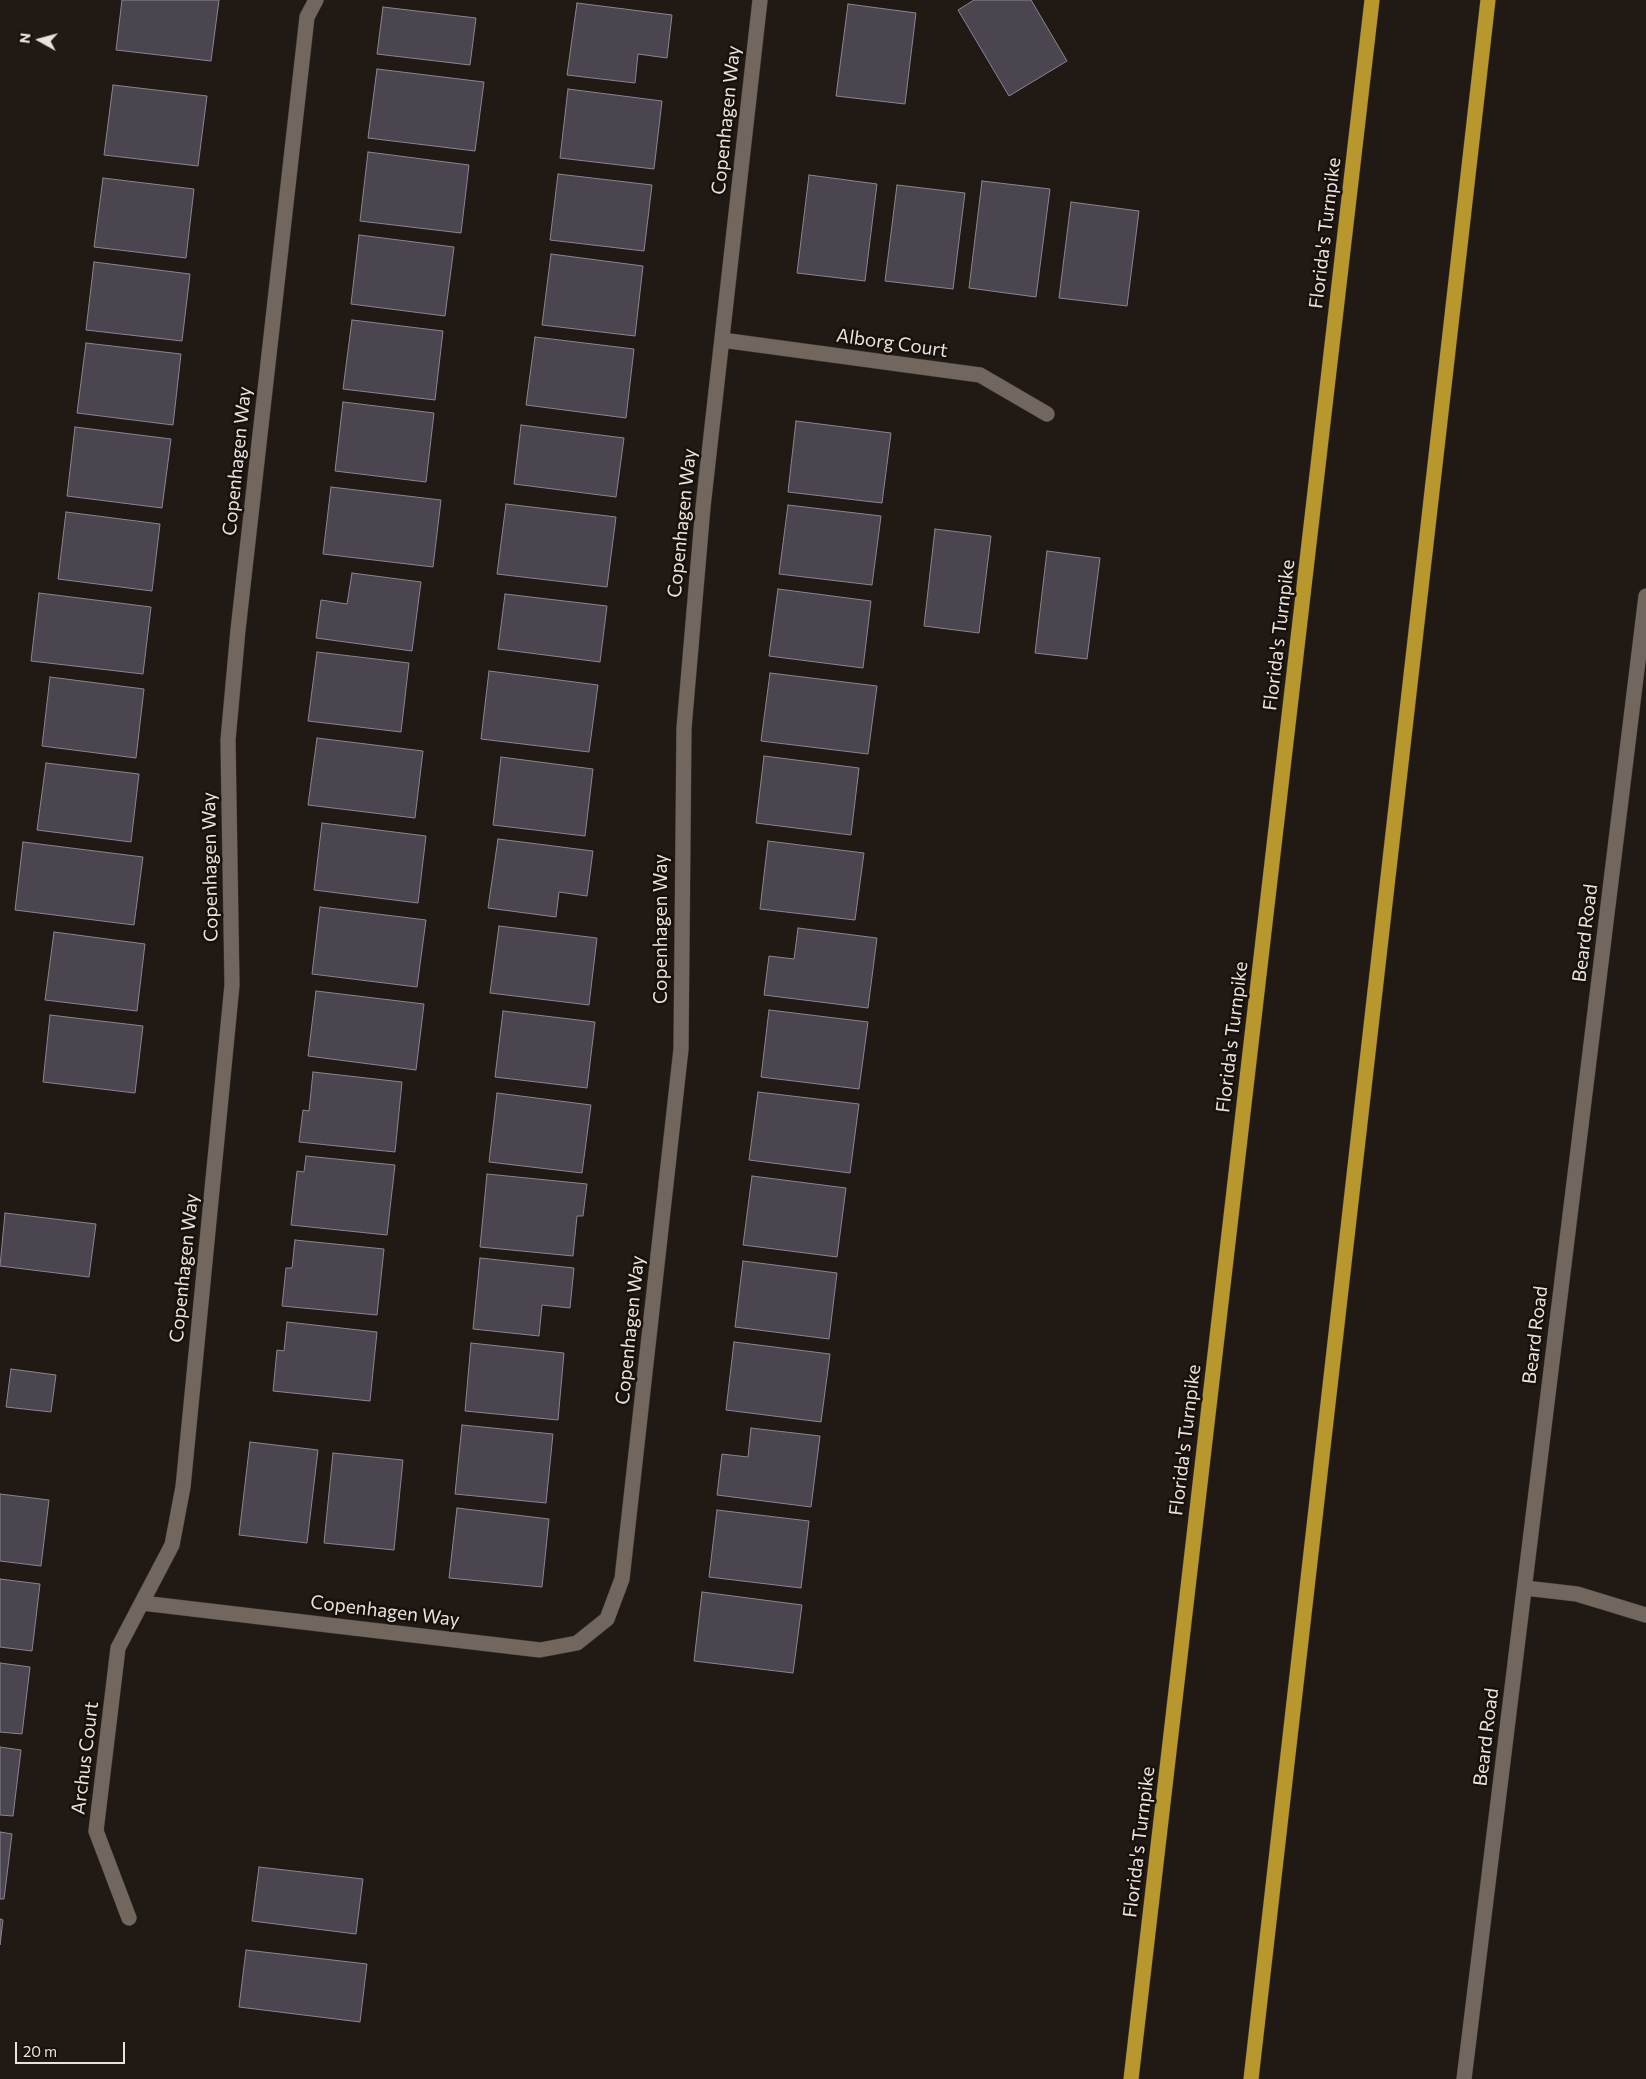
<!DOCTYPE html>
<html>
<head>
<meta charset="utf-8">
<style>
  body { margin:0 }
  #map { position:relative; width:1646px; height:2079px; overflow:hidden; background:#211913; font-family:Commissioner,sans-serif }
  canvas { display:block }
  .north { position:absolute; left:15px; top:15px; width:50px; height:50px; -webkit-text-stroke:4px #18100a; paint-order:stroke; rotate:277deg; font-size:14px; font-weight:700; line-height:20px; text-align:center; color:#e9e3df }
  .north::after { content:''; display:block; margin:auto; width:18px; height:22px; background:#e9e3df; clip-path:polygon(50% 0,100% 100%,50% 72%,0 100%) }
  .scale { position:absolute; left:15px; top:2042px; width:110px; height:22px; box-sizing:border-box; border:2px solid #e9e3df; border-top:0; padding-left:6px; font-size:15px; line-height:18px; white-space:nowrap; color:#e9e3df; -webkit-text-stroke:4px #18100a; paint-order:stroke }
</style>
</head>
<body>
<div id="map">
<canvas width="1646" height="2079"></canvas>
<div class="north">N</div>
<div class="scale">20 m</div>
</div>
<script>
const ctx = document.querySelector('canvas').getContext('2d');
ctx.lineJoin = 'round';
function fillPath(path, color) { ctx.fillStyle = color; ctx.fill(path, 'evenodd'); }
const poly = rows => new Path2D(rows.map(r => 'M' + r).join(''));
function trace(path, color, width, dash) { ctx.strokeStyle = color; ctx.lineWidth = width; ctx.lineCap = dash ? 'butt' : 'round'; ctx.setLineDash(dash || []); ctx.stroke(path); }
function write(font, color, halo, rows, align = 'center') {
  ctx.font = font + ' Commissioner,sans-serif'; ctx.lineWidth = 5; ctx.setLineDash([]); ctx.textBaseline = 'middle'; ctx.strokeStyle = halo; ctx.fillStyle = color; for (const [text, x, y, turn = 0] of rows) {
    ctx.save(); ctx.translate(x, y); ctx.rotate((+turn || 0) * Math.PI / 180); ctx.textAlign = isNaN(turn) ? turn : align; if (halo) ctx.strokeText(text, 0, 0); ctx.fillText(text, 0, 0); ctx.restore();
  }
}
const building = poly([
  [122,0,219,0,211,61,116,50,122,0],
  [974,0,1031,0,1067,61,1009,96,958,10,974,0],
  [577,3,672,15,667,58,638,54,635,83,567,75,577,3],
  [848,4,916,13,905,104,836,96,848,4],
  [383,7,476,18,470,65,377,54,383,7],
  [377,69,484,82,475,151,368,138,377,69],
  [113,85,207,96,198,166,104,155,113,85],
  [568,89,662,101,654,169,560,158,568,89],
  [368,152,469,165,461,233,360,221,368,152],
  [558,174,652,185,644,251,550,240,558,174],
  [809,175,877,184,865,281,797,273,809,175],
  [103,178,194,189,186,258,94,247,103,178],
  [982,181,1050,189,1036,297,969,288,982,181],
  [897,185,965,193,953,289,885,281,897,185],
  [1071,202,1139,211,1127,306,1059,298,1071,202],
  [359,235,454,247,445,316,351,304,359,235],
  [551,254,643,266,635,336,542,325,551,254],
  [94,262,190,274,182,341,86,330,94,262],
  [352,320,443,331,435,400,343,389,352,320],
  [535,337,634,349,626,418,526,405,535,337],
  [86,343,181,354,173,425,77,413,86,343],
  [343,402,434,413,426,482,335,471,343,402],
  [796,421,891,433,882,503,788,492,796,421],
  [521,425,624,438,616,497,514,484,521,425],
  [75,427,171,439,162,508,67,496,75,427],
  [331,487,441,500,433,567,323,554,331,487],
  [506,504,616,517,607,587,497,574,506,504],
  [788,505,881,516,872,585,779,574,788,505],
  [66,512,160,524,152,591,58,579,66,512],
  [935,529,991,536,979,633,924,626,935,529],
  [1047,551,1100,558,1087,659,1035,653,1047,551],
  [352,573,421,582,412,651,316,638,321,600,347,604,352,573],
  [778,589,871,601,863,668,769,656,778,589],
  [39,593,151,607,143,674,31,661,39,593],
  [505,594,607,606,600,662,498,649,505,594],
  [317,652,409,663,401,732,308,721,317,652],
  [489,671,598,685,589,752,481,739,489,671],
  [770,673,877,686,868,754,761,741,770,673],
  [50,677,144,689,136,758,42,746,50,677],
  [317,738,423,751,415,818,308,805,317,738],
  [764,756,859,768,851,835,756,823,764,756],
  [501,757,593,769,585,836,493,825,501,757],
  [46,763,139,774,131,842,37,830,46,763],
  [322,823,426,836,418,903,314,890,322,823],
  [498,839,593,851,587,896,559,892,556,917,488,908,498,839],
  [768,841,864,853,855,920,760,909,768,841],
  [23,842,143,857,134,925,15,910,23,842],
  [320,907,426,920,417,987,312,974,320,907],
  [499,926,597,938,589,1005,490,993,499,926],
  [798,928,877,938,868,1008,764,995,769,956,794,959,798,928],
  [54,932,145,944,137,1011,45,1000,54,932],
  [316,991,424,1004,416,1070,308,1056,316,991],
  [769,1010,868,1022,859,1089,761,1077,769,1010],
  [503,1011,595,1022,587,1088,495,1077,503,1011],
  [50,1015,143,1026,135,1093,43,1082,50,1015],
  [313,1072,402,1082,395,1152,299,1142,303,1110,309,1111,313,1072],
  [758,1092,859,1104,850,1173,749,1160,758,1092],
  [497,1093,591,1105,582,1173,489,1162,497,1093],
  [306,1156,395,1165,387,1235,291,1225,297,1171,304,1172,306,1156],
  [487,1174,587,1184,583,1216,577,1216,573,1256,480,1247,487,1174],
  [752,1176,846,1188,837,1257,743,1245,752,1176],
  [5,1213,96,1224,89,1277,0,1266,5,1213],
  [295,1240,384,1249,377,1315,282,1306,286,1268,292,1268,295,1240],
  [480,1258,574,1268,570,1308,542,1305,539,1336,473,1329,480,1258],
  [743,1261,837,1273,829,1339,735,1327,743,1261],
  [287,1322,377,1332,370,1401,273,1391,277,1350,284,1351,287,1322],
  [734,1342,830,1354,821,1422,726,1410,734,1342],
  [471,1343,564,1353,558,1420,465,1411,471,1343],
  [11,1369,56,1375,51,1412,6,1407,11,1369],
  [462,1425,553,1434,546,1503,455,1494,462,1425],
  [751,1428,820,1436,811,1507,717,1495,722,1454,748,1457,751,1428],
  [250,1442,318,1450,307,1543,239,1535,250,1442],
  [333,1453,403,1460,394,1550,324,1543,333,1453],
  [0,1494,49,1500,41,1566,0,1561,0,1494],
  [457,1508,549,1519,542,1587,449,1578,457,1508],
  [717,1510,809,1521,801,1588,709,1577,717,1510],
  [0,1579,40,1584,32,1651,0,1647,0,1579],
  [702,1592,802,1605,793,1673,694,1661,702,1592],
  [0,1663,30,1667,22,1734,0,1732,0,1663],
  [0,1747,21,1750,13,1816,0,1815,0,1747],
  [0,1832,12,1834,4,1899,0,1899,0,1832],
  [259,1867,363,1879,356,1934,252,1921,259,1867],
  [0,1919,3,1920,0,1945,0,1919],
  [246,1950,367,1964,360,2022,239,2007,246,1950]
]);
fillPath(building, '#4a454f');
trace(building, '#8a8590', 1);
const lane = poly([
  [1525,1588,1577,1594,1646,1615]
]);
const street = poly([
  [722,340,980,375,1047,414],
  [142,1603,540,1650,577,1643,607,1619,622,1579,681,1049,684,728,703,507,760,0],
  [129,1918,96,1831,118,1648,172,1545,183,1487,232,985,228,740,238,630,307,17,316,0]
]);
const secondary = poly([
  [1464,2079,1646,596]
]);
const highway = poly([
  [1131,2079,1372,0],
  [1251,2079,1488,0]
]);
trace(lane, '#3b3633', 16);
trace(street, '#3b3633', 16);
trace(secondary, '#3b3633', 16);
trace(highway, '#3b3633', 16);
trace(lane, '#71675f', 15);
trace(street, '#71675f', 15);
trace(secondary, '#71675f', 15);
trace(highway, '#b8972c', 15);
write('19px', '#e9e3df', '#18100a', [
  ["Copenhagen Way",726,120,-84],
  ["Florida's Turnpike",1325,233,-83],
  ["Alborg Court",892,343,8],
  ["Copenhagen Way",237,461,-84],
  ["Copenhagen Way",682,523,-84],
  ["Florida's Turnpike",1279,635,-83],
  ["Copenhagen Way",210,867,-91],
  ["Copenhagen Way",661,929,-90],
  ["Beard Road",1585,933,-83],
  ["Florida's Turnpike",1232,1037,-83],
  ["Copenhagen Way",184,1268,-84],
  ["Copenhagen Way",630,1330,-84],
  ["Beard Road",1535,1335,-83],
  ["Florida's Turnpike",1185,1440,-83],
  ["Copenhagen Way",385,1611,7],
  ["Beard Road",1486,1737,-83],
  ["Archus Court",85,1758,-83],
  ["Florida's Turnpike",1139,1842,-83]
]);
</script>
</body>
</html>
